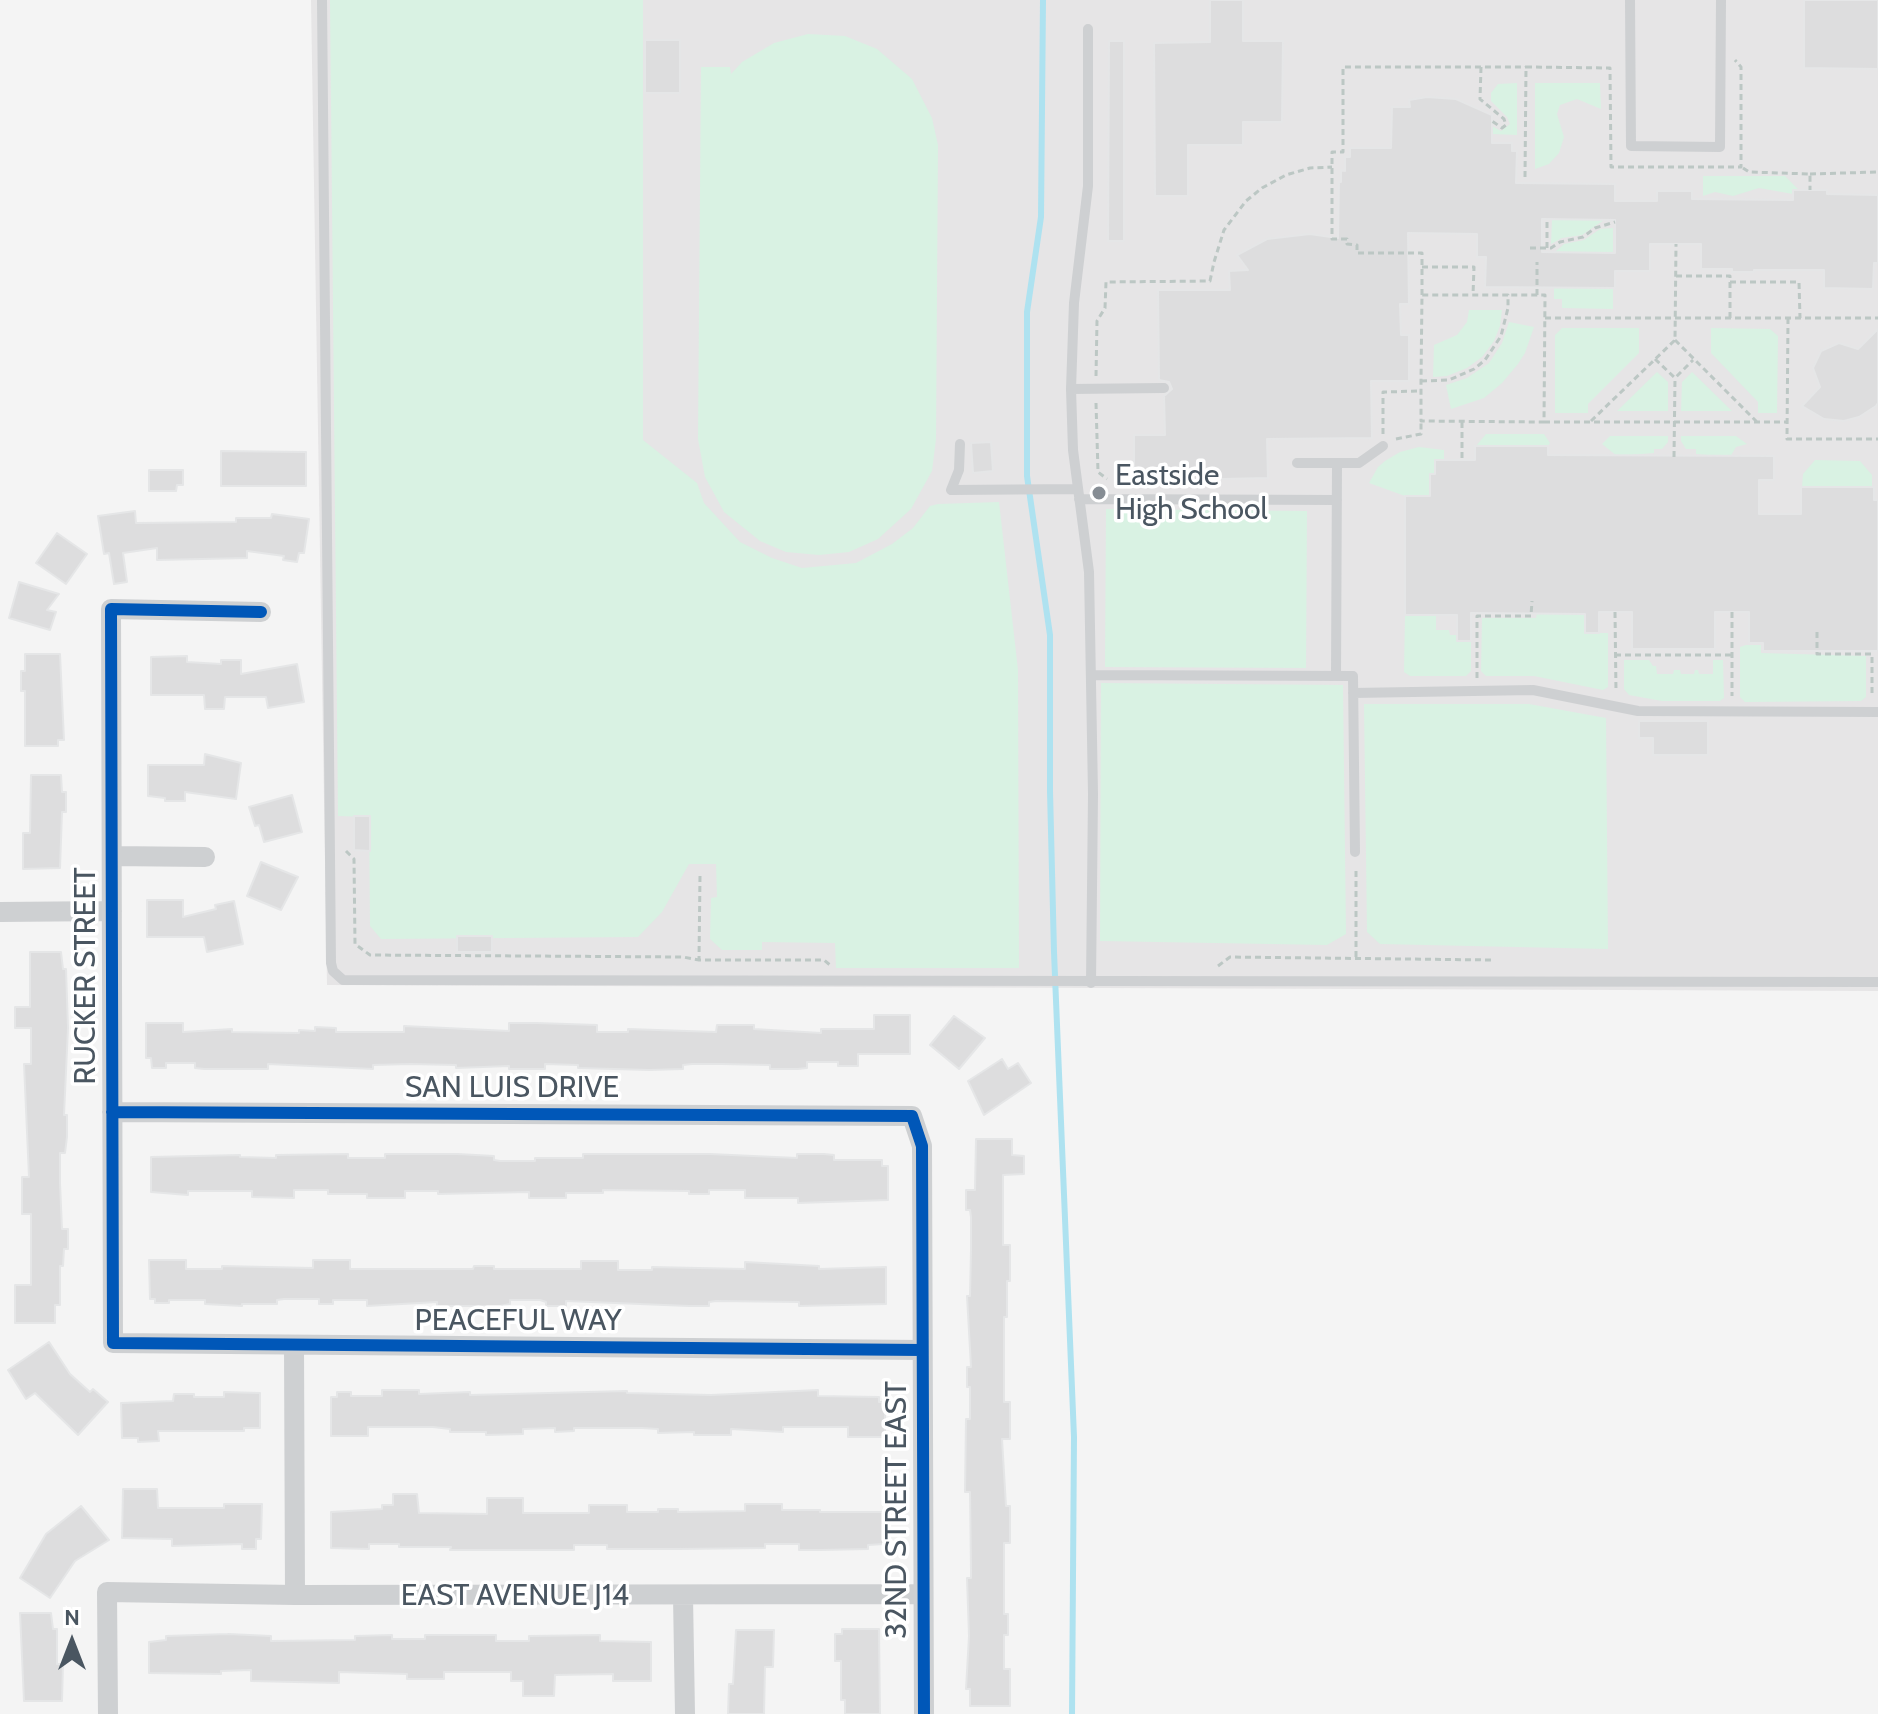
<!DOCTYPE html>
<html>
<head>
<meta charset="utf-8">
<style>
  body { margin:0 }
  #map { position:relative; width:1878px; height:1714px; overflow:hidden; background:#f4f4f4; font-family:Cabin,sans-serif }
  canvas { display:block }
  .north { position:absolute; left:32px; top:1602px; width:80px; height:80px; -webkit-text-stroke:6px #fff; paint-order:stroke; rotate:0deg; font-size:22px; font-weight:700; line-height:32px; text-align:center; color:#4a5661 }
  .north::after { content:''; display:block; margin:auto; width:28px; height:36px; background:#4a5661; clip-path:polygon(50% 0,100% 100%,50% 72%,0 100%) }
</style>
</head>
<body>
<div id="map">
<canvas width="1878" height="1714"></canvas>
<div class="north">N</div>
</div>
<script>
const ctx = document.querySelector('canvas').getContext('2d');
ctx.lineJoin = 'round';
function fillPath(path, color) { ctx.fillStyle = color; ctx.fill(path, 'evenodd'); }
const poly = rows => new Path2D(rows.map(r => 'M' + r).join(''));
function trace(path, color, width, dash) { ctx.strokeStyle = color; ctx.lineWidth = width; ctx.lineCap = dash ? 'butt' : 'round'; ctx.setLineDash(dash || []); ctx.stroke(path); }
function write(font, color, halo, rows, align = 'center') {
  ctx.font = font + ' Cabin,sans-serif'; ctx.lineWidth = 7; ctx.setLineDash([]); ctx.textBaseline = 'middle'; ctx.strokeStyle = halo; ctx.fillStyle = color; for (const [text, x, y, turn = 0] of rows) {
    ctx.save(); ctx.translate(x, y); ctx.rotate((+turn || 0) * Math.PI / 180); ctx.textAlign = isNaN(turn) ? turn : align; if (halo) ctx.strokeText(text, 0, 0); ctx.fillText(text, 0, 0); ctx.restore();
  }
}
fillPath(poly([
  [311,0,1878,0,1878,991,327,985]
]), '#e6e5e6');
fillPath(poly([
  [330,0,643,0,643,440,697,483,704,503,740,542,772,558,802,568,856,563,892,544,913,528,930,506,938,504,999,502,1018,670,1019,968,836,968,835,943,762,942,762,950,722,950,710,939,711,898,717,897,716,864,689,864,662,912,638,937,381,939,370,926,369,817,338,816],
  [808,34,845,36,877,49,912,79,932,118,938,145,936,439,932,471,911,509,878,539,849,552,819,555,786,552,760,541,724,512,705,477,698,439,701,67,730,67,731,74,742,62,774,43],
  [1517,83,1517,135,1492,134,1492,126,1501,131,1510,124,1507,117,1491,101,1491,93,1498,84],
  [1535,83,1600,83,1601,109,1577,99,1560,105,1557,114,1564,137,1559,153,1549,164,1535,169],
  [1703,176,1785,176,1799,190,1793,190,1793,194,1759,188,1733,196,1715,192,1703,196],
  [1552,219,1604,220,1582,235,1562,238,1551,244],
  [1613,228,1613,253,1555,252,1564,244,1584,240,1600,229],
  [1554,288,1613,288,1613,309,1562,308,1562,299,1554,299],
  [1469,310,1502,310,1500,326,1494,341,1482,357,1467,368,1447,376,1433,377,1434,345,1457,335,1467,322],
  [1509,322,1534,327,1525,353,1518,364,1502,383,1484,398,1451,409,1446,385,1467,378,1489,363,1502,343],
  [1562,328,1639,328,1639,353,1588,404,1588,413,1555,413,1555,335],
  [1711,328,1770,329,1778,336,1777,413,1758,413,1758,402,1711,353],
  [1657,372,1668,382,1668,411,1617,411],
  [1692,372,1732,411,1681,411,1682,382],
  [1486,434,1544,434,1550,443,1548,446,1476,446],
  [1610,436,1668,436,1668,442,1662,449,1654,449,1654,453,1617,456,1602,444],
  [1681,436,1736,436,1747,444,1736,447,1730,457,1696,454,1696,449,1686,449,1681,441],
  [1419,447,1444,450,1444,460,1435,474,1430,475,1430,496,1405,496,1369,483,1378,467,1385,461,1400,452],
  [1815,460,1860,461,1872,475,1872,487,1802,487,1803,474],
  [1106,509,1307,511,1306,668,1105,667],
  [1537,613,1585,614,1585,633,1608,633,1608,687,1603,690,1534,676,1486,676,1481,671,1482,618,1536,618],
  [1405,615,1436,615,1436,630,1449,630,1450,635,1457,635,1457,641,1471,641,1471,671,1466,676,1410,676,1404,672],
  [1746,645,1761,645,1761,653,1866,656,1866,697,1861,701,1745,702,1740,697,1740,647],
  [1624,660,1649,660,1653,666,1656,666,1657,674,1673,674,1674,670,1680,670,1681,674,1694,674,1695,670,1698,670,1699,674,1713,674,1713,660,1723,660,1724,698,1720,701,1662,701,1629,695,1624,689],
  [1101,683,1343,685,1346,934,1327,945,1100,941],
  [1364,704,1529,704,1606,718,1608,949,1380,944,1367,932]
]), '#d9f2e3');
trace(poly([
  [1043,0,1041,217,1027,312,1027,476,1050,635,1050,791,1054,952,1074,1437,1072,1714]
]), '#aee2f0', 6);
const building = poly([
  [1210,0,1243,0,1243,41,1283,41,1282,122,1243,122,1243,145,1188,145,1188,196,1155,196,1154,43,1210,42,1210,0],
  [1804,0,1878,0,1878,69,1804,68,1804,0],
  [645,40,680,40,680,93,645,93,645,40],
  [1109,41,1124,41,1124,241,1108,241,1109,41],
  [1427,97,1456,99,1492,115,1492,143,1512,143,1512,151,1517,151,1516,183,1615,184,1615,201,1657,201,1657,191,1692,191,1692,199,1793,200,1793,190,1827,190,1827,194,1878,195,1878,263,1874,263,1873,289,1824,288,1824,270,1754,270,1754,272,1732,272,1732,269,1701,269,1701,244,1650,244,1650,271,1615,271,1615,288,1485,287,1486,257,1477,257,1477,234,1408,233,1409,304,1400,304,1401,335,1409,335,1409,381,1371,381,1372,438,1267,439,1268,478,1134,481,1134,435,1165,435,1164,396,1172,389,1169,382,1159,380,1158,290,1230,290,1229,271,1248,270,1237,255,1267,239,1310,234,1338,238,1339,182,1341,182,1341,170,1345,171,1345,157,1350,157,1350,148,1391,148,1392,107,1410,107,1409,100,1427,97],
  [1542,219,1615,220,1615,253,1542,252,1542,219],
  [1878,329,1878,403,1876,406,1859,417,1844,421,1824,419,1802,406,1820,387,1813,368,1821,351,1839,343,1858,349,1878,329],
  [991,442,993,471,973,473,971,443,991,442],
  [1475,446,1548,446,1548,455,1774,456,1774,480,1759,480,1759,514,1801,514,1801,487,1874,487,1874,500,1878,500,1878,651,1763,651,1763,643,1749,643,1749,612,1715,612,1715,649,1632,649,1632,612,1599,612,1599,633,1585,633,1585,614,1471,613,1471,641,1457,641,1457,615,1405,615,1405,496,1430,496,1430,474,1435,474,1435,460,1475,460,1475,446],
  [221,451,306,452,306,486,221,486,221,451],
  [149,470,183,470,183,485,177,485,176,491,149,491,149,470],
  [135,511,136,523,236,522,236,518,271,518,272,514,309,519,304,553,299,553,297,562,283,560,284,556,247,551,247,558,157,560,157,548,123,553,127,582,114,584,109,553,104,554,98,516,135,511],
  [57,533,87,554,66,584,36,563,57,533],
  [19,582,59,594,47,610,56,612,50,630,9,618,19,582],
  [25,654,60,654,64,740,58,740,58,746,25,746,25,691,21,691,21,671,25,671,25,654],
  [187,656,187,662,221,664,221,660,241,660,241,674,297,664,304,702,268,708,266,697,225,697,224,709,205,709,204,695,151,695,151,657,187,656],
  [1639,721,1708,721,1708,755,1653,755,1653,738,1639,738,1639,721],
  [205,754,241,763,236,799,185,792,185,801,165,801,165,798,148,796,148,765,204,765,205,754],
  [31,775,61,775,62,792,66,792,66,812,62,812,60,868,23,869,23,833,30,833,31,775],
  [292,795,302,832,264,842,259,825,255,826,249,807,292,795],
  [354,816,370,816,370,851,354,850,354,816],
  [261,862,298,877,281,910,247,896,261,862],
  [147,900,183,900,183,917,216,909,215,905,234,901,243,944,207,952,204,937,147,937,147,900],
  [457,936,492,936,492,952,457,952,457,936],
  [30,952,61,952,63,969,66,969,68,1028,64,1115,67,1115,67,1137,65,1153,60,1153,60,1183,62,1229,68,1229,68,1249,64,1249,63,1266,60,1266,60,1305,55,1305,55,1323,15,1323,15,1285,31,1285,31,1214,22,1214,22,1177,29,1177,24,1064,31,1064,31,1028,15,1028,15,1007,30,1007,30,952],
  [874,1015,910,1015,910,1054,858,1054,858,1066,838,1066,838,1062,807,1062,807,1068,798,1069,770,1069,770,1065,722,1064,692,1064,683,1065,683,1069,649,1070,578,1068,578,1065,545,1064,545,1069,509,1069,509,1066,456,1068,456,1065,410,1064,373,1065,373,1069,268,1064,268,1069,204,1069,195,1068,195,1063,166,1063,166,1068,152,1068,151,1058,146,1058,146,1023,183,1023,183,1032,232,1029,232,1032,299,1033,299,1030,315,1031,315,1027,336,1028,336,1032,404,1032,404,1026,509,1031,509,1023,537,1023,597,1025,597,1032,628,1032,628,1029,716,1032,717,1025,754,1025,754,1029,821,1033,821,1029,874,1029,874,1015],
  [954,1016,985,1038,959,1069,930,1045,954,1016],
  [1002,1059,1008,1069,1018,1063,1031,1083,984,1115,968,1081,1002,1059],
  [976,1139,1012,1139,1012,1155,1024,1156,1024,1174,1003,1175,1003,1245,1010,1245,1010,1281,1007,1281,1007,1317,1004,1317,1004,1402,1010,1402,1010,1439,1002,1439,1006,1506,1010,1506,1010,1543,1004,1543,1004,1614,1008,1614,1008,1635,1004,1635,1004,1669,1010,1669,1010,1706,970,1706,970,1689,966,1689,969,1636,967,1578,971,1578,971,1571,970,1492,965,1492,966,1419,970,1419,970,1387,967,1387,967,1367,971,1367,967,1296,970,1296,971,1250,971,1217,970,1210,966,1210,966,1190,975,1190,976,1139],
  [348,1154,348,1158,385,1158,385,1154,458,1154,494,1156,494,1160,500,1161,535,1161,535,1158,583,1158,583,1154,710,1154,797,1158,797,1154,824,1154,834,1155,834,1160,882,1160,882,1166,888,1166,888,1200,798,1203,798,1198,745,1198,745,1190,709,1190,709,1194,689,1194,689,1191,603,1190,603,1193,566,1193,566,1198,529,1198,529,1192,438,1194,438,1191,405,1191,405,1198,367,1198,367,1194,328,1194,328,1190,294,1190,294,1198,252,1197,252,1191,188,1191,188,1195,151,1192,151,1157,240,1155,240,1157,276,1158,276,1155,348,1154],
  [149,1260,186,1260,186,1269,222,1269,222,1266,313,1268,313,1260,350,1260,350,1269,473,1269,474,1266,494,1266,494,1269,581,1269,581,1261,618,1261,618,1270,652,1270,652,1267,745,1269,745,1262,819,1266,819,1269,886,1267,886,1304,799,1306,799,1302,716,1301,709,1302,709,1306,689,1306,566,1301,566,1306,546,1306,546,1302,540,1300,510,1300,510,1304,500,1306,437,1306,437,1302,367,1306,367,1300,333,1300,333,1304,319,1304,319,1299,284,1299,277,1300,277,1304,242,1304,242,1306,205,1304,205,1300,169,1300,169,1303,155,1303,155,1299,150,1299,149,1260],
  [49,1342,70,1374,90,1392,93,1389,108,1402,78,1435,35,1393,26,1399,8,1370,49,1342],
  [382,1390,419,1390,419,1394,470,1392,470,1395,627,1391,627,1393,711,1395,818,1390,818,1396,879,1397,879,1402,885,1402,885,1437,848,1437,848,1427,783,1427,783,1432,731,1429,731,1435,694,1435,694,1432,658,1433,658,1429,642,1428,574,1428,574,1431,555,1432,555,1428,523,1429,523,1434,486,1435,486,1432,450,1432,450,1429,433,1427,368,1427,368,1436,331,1436,331,1397,337,1397,337,1392,351,1392,351,1396,382,1396,382,1390],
  [224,1392,260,1393,260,1428,244,1428,244,1431,158,1431,159,1441,138,1442,138,1438,122,1438,121,1403,173,1401,174,1394,194,1394,194,1397,224,1397,224,1392],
  [123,1489,157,1489,158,1508,224,1508,224,1504,262,1504,261,1539,256,1539,256,1549,242,1549,242,1544,172,1546,172,1539,122,1538,123,1489],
  [393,1494,417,1494,419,1513,487,1514,487,1498,523,1498,523,1513,589,1513,589,1505,627,1505,627,1512,658,1512,658,1509,678,1509,678,1512,745,1511,745,1504,782,1504,782,1510,820,1510,820,1512,884,1512,884,1544,868,1545,868,1549,820,1550,799,1550,799,1544,765,1544,765,1548,678,1549,607,1549,607,1545,574,1545,574,1550,450,1550,451,1547,399,1547,399,1544,369,1544,369,1549,331,1548,331,1512,382,1509,382,1505,393,1505,393,1494],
  [81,1506,109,1540,75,1561,50,1598,20,1578,46,1534,81,1506],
  [20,1613,51,1613,53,1629,57,1629,57,1664,63,1664,62,1701,24,1701,20,1613],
  [842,1629,879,1629,880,1714,845,1714,845,1700,841,1700,841,1661,835,1661,835,1634,842,1634,842,1629],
  [736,1630,774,1630,773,1667,765,1667,764,1714,728,1714,729,1684,733,1684,736,1630],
  [228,1634,271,1636,271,1641,355,1640,355,1636,392,1635,392,1639,425,1639,425,1635,496,1635,496,1641,529,1641,529,1636,600,1635,600,1641,651,1642,651,1681,613,1681,613,1674,555,1675,554,1696,523,1696,523,1681,511,1681,511,1672,444,1672,444,1679,407,1679,407,1674,339,1672,339,1683,251,1681,251,1670,221,1671,221,1674,149,1673,149,1642,166,1640,166,1636,228,1634]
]);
fillPath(building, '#ddddde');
trace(building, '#e5e6e7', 2);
trace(poly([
  [1481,67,1480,99,1504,119,1506,125,1502,128,1492,121],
  [1743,168,1749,172,1810,174,1810,190],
  [1810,174,1878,172],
  [1525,177,1526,67,1610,68,1611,167,1741,167,1741,67,1735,60],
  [1530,248,1551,248,1560,242,1583,237,1595,228,1615,222],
  [1547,248,1547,219],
  [1422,267,1474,267,1473,295],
  [1676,276,1730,276,1730,318],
  [1730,282,1799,282,1800,318],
  [1422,295,1422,253,1357,253,1357,245,1347,244,1347,239,1332,239,1332,152,1343,152,1343,67,1526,67],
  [1537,295,1537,262],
  [1545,318,1878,318],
  [1788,318,1787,439,1878,439],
  [1675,340,1757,422],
  [1655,359,1675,378,1693,360],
  [1096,376,1097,321,1105,308,1106,282,1210,281,1214,262,1224,230,1246,201,1262,188,1286,175,1310,168,1332,167],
  [1421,381,1449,380,1474,369,1485,360,1501,336,1508,308,1508,295,1422,295,1421,381,1421,421,1544,422,1545,295,1508,295],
  [1096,403,1098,472,1107,479],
  [1591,421,1675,340,1676,244],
  [1462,422,1462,460],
  [1544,422,1787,422],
  [1383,434,1383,392,1421,391],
  [1396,439,1421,434,1421,423],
  [1674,457,1675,378],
  [1615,612,1616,692],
  [1732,612,1732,696],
  [1817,632,1817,654,1872,654,1872,697],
  [1615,655,1732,655],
  [1477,678,1477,616,1531,616,1532,601],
  [346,851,354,859,355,944,370,955,683,957,699,960],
  [1356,871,1356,959],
  [700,876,699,960,824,960,830,965],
  [1218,966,1230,957,1492,960]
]), '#bcc7c4', 3, [6, 4]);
trace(poly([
  [322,0,331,963,333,971,343,980,1878,982],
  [1630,0,1631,146,1720,147,1721,0],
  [1088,29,1088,186,1074,303,1071,389,1073,450,1089,572,1093,794,1091,983],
  [1071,389,1164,388],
  [960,444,959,470,951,490,1078,489],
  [1297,463,1337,463,1336,676],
  [1337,463,1359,463,1383,446],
  [1079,499,1337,500],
  [1091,675,1353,676,1355,852],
  [1353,693,1533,690,1638,711,1878,712]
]), '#ced0d2', 10);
trace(poly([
  [261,612,111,609,113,1343,922,1350],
  [112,856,205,857],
  [0,912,112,911],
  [112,1112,912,1116,922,1146,924,1714],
  [294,1346,295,1595],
  [683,1596,685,1714],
  [108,1714,107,1592,295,1595,923,1594]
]), '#ced0d2', 20);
trace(poly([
  [261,612,111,609,113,1343,922,1350],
  [112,1112,912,1116,922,1146,924,1714]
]), '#0057b8', 12);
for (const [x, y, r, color] of [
  [1099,493,8,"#868d94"]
]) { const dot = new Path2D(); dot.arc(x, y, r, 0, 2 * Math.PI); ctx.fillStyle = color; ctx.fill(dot); trace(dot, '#fff', 3); }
write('30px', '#4a5661', '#fff', [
  ["Eastside",1115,476],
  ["High School",1115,510]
], 'left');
write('30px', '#4a5661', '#fff', [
  ["RUCKER STREET",86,976,-90],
  ["SAN LUIS DRIVE",512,1088],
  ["PEACEFUL WAY",518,1321],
  ["32ND STREET EAST",897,1510,-90],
  ["EAST AVENUE J14",515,1596]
]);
</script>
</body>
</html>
